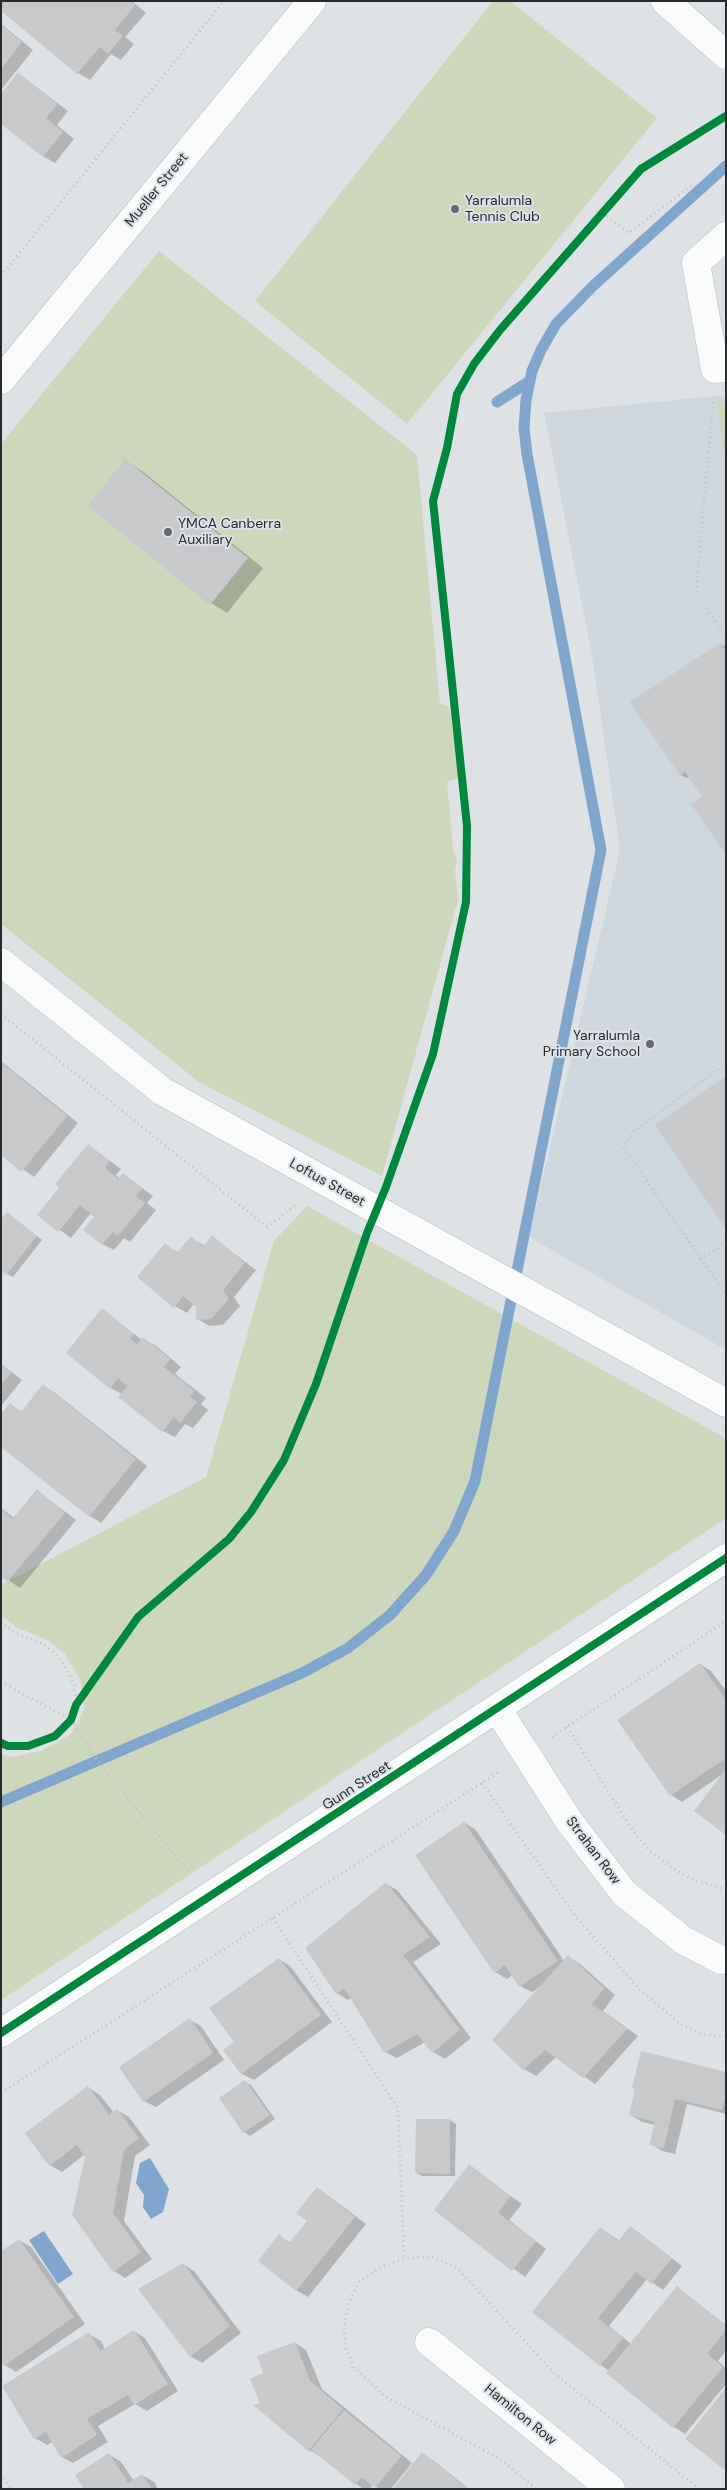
<!DOCTYPE html>
<html>
<head>
<meta charset="utf-8">
<style>
  body { margin:0 }
  #map { position:relative; width:727px; height:2490px; overflow:hidden; background:#dfe2e4; font-family:"DM Sans",sans-serif }
  canvas { display:block }
  .frame { position:absolute; inset:0; border:2px solid #282b2d; pointer-events:none }
</style>
</head>
<body>
<div id="map">
<canvas width="727" height="2490"></canvas>
<div class="frame"></div>
</div>
<script>
const ctx = document.querySelector('canvas').getContext('2d');
ctx.lineJoin = 'round';
function fillPath(path, color) { ctx.fillStyle = color; ctx.fill(path, 'evenodd'); }
const poly = rows => new Path2D(rows.map(r => 'M' + r).join(''));
function trace(path, color, width, dash) { ctx.strokeStyle = color; ctx.lineWidth = width; ctx.lineCap = dash ? 'butt' : 'round'; ctx.setLineDash(dash || []); ctx.stroke(path); }
function write(font, color, halo, rows, align = 'center') {
  ctx.font = font + ' "DM Sans",sans-serif'; ctx.lineWidth = 4; ctx.setLineDash([]); ctx.textBaseline = 'middle'; ctx.strokeStyle = halo; ctx.fillStyle = color; for (const [text, x, y, turn = 0] of rows) {
    ctx.save(); ctx.translate(x, y); ctx.rotate((+turn || 0) * Math.PI / 180); ctx.textAlign = isNaN(turn) ? turn : align; if (halo) ctx.strokeText(text, 0, 0); ctx.fillText(text, 0, 0); ctx.restore();
  }
}
fillPath(poly([
  [726,395,726,1350,529,1237,620,850,592,655,544,413]
]), '#cfd7de');
fillPath(poly([
  [493,1,510,1,657,118,407,424,255,301],
  [159,251,417,455,440,704,449,706,460,778,447,782,453,849,457,861,455,871,458,899,382,1176,199,1082,1,924,1,444],
  [726,402,726,464,717,403],
  [307,1206,720,1435,726,1440,726,1518,1,2000,1,1754,11,1757,42,1751,71,1734,85,1709,80,1679,65,1654,49,1641,16,1627,1,1615,1,1585,206,1477,274,1241]
]), '#ccd7bc');
fillPath(poly([
  [150,2158,169,2189,163,2212,151,2219,143,2207,144,2195,136,2183,140,2163],
  [44,2231,73,2274,58,2284,29,2240]
]), '#81a6ce');
fillPath(poly([
  [80,1,132,1,146,13,125,37,134,44,121,60,111,54,90,80,78,73,1,9],
  [1,24,33,50,1,90],
  [19,74,68,111,57,125,74,139,55,163,43,156],
  [126,461,142,471,263,568,227,613,211,603],
  [720,644,726,647,726,852,703,796,690,776,687,778,681,775],
  [1,1061,78,1123,34,1177,1,1154],
  [88,1145,121,1169,116,1175,120,1179,123,1174,153,1196,147,1203,156,1210,130,1242,124,1238,114,1250,102,1244,96,1216,91,1213,71,1238,39,1215,61,1187],
  [7,1213,42,1240,13,1277,7,1274],
  [212,1237,256,1270,234,1297,240,1306,223,1325,209,1326,198,1319,197,1306,194,1304,187,1313,175,1306,165,1245,179,1253,191,1238,205,1246],
  [102,1310,142,1340,155,1345,181,1367,175,1374,206,1398,201,1404,208,1410,193,1428,185,1424,175,1437,163,1431,122,1394,111,1388],
  [1,1364,22,1380,1,1406],
  [43,1386,55,1393,147,1466,101,1523,90,1516,10,1405,22,1412],
  [38,1491,76,1520,20,1588,1,1575,1,1508,14,1518],
  [700,1664,711,1671,726,1691,726,1833,723,1774,682,1802,671,1795],
  [465,1823,476,1830,564,1961,568,1957,580,1964,615,1995,603,2011,638,2036,595,2084,556,2057,536,2076,524,2069,494,2040,540,1987,532,1992,520,1986,513,1975,507,1979,495,1972],
  [386,1884,397,1890,441,1944,413,1962,471,2038,445,2059,433,2052,425,2042,397,2058,385,2052,351,1998,348,2000,337,1993],
  [279,1959,290,1966,332,2022,254,2080,242,2074,225,2050,236,2042],
  [190,2020,201,2026,224,2060,156,2107,144,2101],
  [726,2074,726,2114,687,2104,675,2154,662,2151,651,2144,655,2125,642,2122,631,2115,637,2089],
  [245,2082,251,2085,275,2119,250,2136,244,2132,220,2099],
  [89,2088,100,2095,114,2113,117,2110,129,2117,150,2145,135,2156,124,2221,152,2259,125,2278,114,2271,87,2156,85,2154,62,2172,50,2165],
  [417,2120,450,2120,456,2124,455,2176,422,2176,417,2173],
  [469,2166,522,2204,509,2220,546,2249,525,2277,435,2210],
  [318,2188,366,2224,308,2297,296,2290,279,2236,291,2243,309,2221],
  [631,2227,682,2266,663,2290,647,2279,609,2326,631,2344,678,2288,726,2325,726,2351,718,2361,726,2368,726,2384,685,2434,674,2427,609,2371,533,2312,600,2228,620,2241],
  [19,2240,31,2247,85,2324,16,2372,5,2365],
  [183,2264,194,2271,241,2333,202,2363,190,2356],
  [134,2331,145,2338,178,2391,147,2411,135,2404,98,2426,108,2442,73,2463,62,2457,53,2442,47,2445,35,2438,89,2334,101,2341,105,2349],
  [295,2343,306,2350,322,2389,412,2463,391,2489,379,2489,373,2484,370,2489,364,2489,356,2484,321,2456,308,2450,261,2403,265,2374],
  [423,2454,434,2461,469,2489,394,2489],
  [110,2455,121,2462,134,2481,142,2475,154,2482,158,2489,85,2489]
]), '#0003');
trace(poly([
  [497,402,530,381],
  [1,1802,302,1673,348,1648,390,1615,426,1575,454,1531,475,1481,601,850,527,454,524,428,526,400,532,371,541,350,556,324,593,286,726,166]
]), '#81a6ce', 11);
fillPath(poly([
  [1,1,130,1,135,5,115,30,123,36,108,54,100,47,77,74,1,11],
  [1,25,22,42,1,69],
  [18,72,57,104,46,118,63,132,43,157,1,124,1,94],
  [125,459,248,558,210,605,88,506],
  [720,643,726,650,726,855,691,804,702,796,685,772,680,776,630,702],
  [1,1062,67,1116,21,1172,1,1155],
  [726,1076,726,1229,655,1125],
  [88,1144,110,1161,105,1168,118,1179,123,1173,142,1189,136,1196,145,1203,118,1236,113,1232,102,1245,83,1230,94,1217,80,1205,58,1232,37,1215,59,1188,55,1184],
  [7,1212,37,1236,6,1275,1,1271,1,1219],
  [212,1235,245,1263,223,1290,229,1299,211,1319,196,1320,196,1307,183,1296,174,1308,137,1277,165,1243,177,1253,191,1236,203,1247],
  [102,1308,134,1334,130,1339,137,1344,143,1337,170,1359,164,1367,195,1391,190,1397,197,1402,180,1423,174,1417,162,1432,118,1397,127,1386,118,1378,110,1389,66,1353],
  [1,1365,11,1373,1,1385],
  [43,1384,136,1459,89,1517,1,1447,1,1414,10,1403,21,1412],
  [37,1489,65,1513,7,1582,1,1577,1,1509,12,1519],
  [700,1663,726,1700,726,1758,670,1796,617,1720],
  [726,1769,726,1835,694,1811],
  [464,1822,558,1961,519,1987,505,1965,494,1973,415,1855],
  [386,1882,430,1937,403,1955,460,2030,432,2053,417,2034,384,2053,344,1988,336,1994,305,1948],
  [568,1955,604,1988,592,2004,627,2029,583,2078,545,2050,523,2070,492,2040],
  [279,1958,321,2015,241,2074,223,2050,234,2042,209,2008],
  [190,2018,213,2053,143,2102,119,2067],
  [641,2051,726,2072,726,2094,722,2110,675,2099,664,2148,649,2145,655,2122,629,2115,635,2089,632,2088],
  [245,2080,270,2115,243,2133,219,2098],
  [88,2086,109,2115,117,2109,139,2138,124,2150,113,2213,141,2252,113,2272,72,2215,85,2157,77,2145,49,2166,25,2133],
  [416,2119,450,2119,450,2174,415,2173],
  [469,2164,511,2196,498,2213,536,2241,512,2271,434,2210],
  [317,2187,355,2217,296,2291,258,2261,279,2234,289,2243,307,2221,296,2213],
  [630,2226,672,2258,651,2284,636,2272,598,2318,623,2338,600,2366,532,2312,600,2227,618,2241],
  [19,2239,74,2317,4,2366,1,2363,1,2251],
  [183,2263,230,2326,190,2357,138,2289],
  [677,2286,726,2326,726,2330,707,2354,723,2367,673,2428,606,2373],
  [134,2330,168,2384,134,2405,128,2395,87,2419,97,2435,61,2458,46,2432,34,2439,2,2386,89,2332,100,2351],
  [295,2342,310,2381,343,2409,308,2451,253,2405,260,2403,250,2379,263,2373,257,2356],
  [726,2388,726,2471,685,2439],
  [344,2410,401,2456,375,2488,362,2477,355,2485,311,2450],
  [422,2452,468,2489,393,2489],
  [109,2453,128,2483,142,2474,152,2489,84,2489,75,2475]
]), '#c7c9cb');
const minor = poly([
  [665,1,726,55],
  [726,236,696,263,715,369,726,368],
  [1,380,312,1],
  [1,962,162,1091,726,1403],
  [498,1710,569,1821,624,1893,683,1940,721,1960],
  [1,2033,726,1558],
  [429,2342,611,2489]
]);
trace(minor, '#bbbebf', 29);
trace(poly([
  [603,213,629,233,693,184],
  [1,276,224,1],
  [713,402,696,591,726,639],
  [1,1014,267,1227,298,1203],
  [726,1242,701,1259,726,1294],
  [701,1259,623,1147,634,1131,726,1064],
  [1,1622,15,1633,43,1644,53,1652,65,1666,74,1685,76,1705],
  [1,1682,71,1720,102,1767,188,1872],
  [567,1727,634,1832,651,1852,674,1869,693,1880,726,1889],
  [552,1737,726,1621],
  [482,1783,575,1916,640,1990,680,2024,702,2034,726,2037],
  [273,1918,398,2108,404,2259],
  [1,2093,499,1772],
  [1,2474,11,2489],
  [536,2489,500,2459,386,2397,354,2367,346,2349,344,2327,348,2304,359,2282,380,2267,404,2259,431,2256,457,2268,556,2375,700,2489]
]), '#c0c1c1', 3, [1, 4]);
trace(minor, '#fafbfb', 28);
trace(poly([
  [1,1743,8,1746,28,1746,55,1736,71,1720,76,1705,138,1617,229,1539,251,1512,284,1460,316,1384,367,1233,386,1187,433,1054,466,902,467,826,433,501,447,448,457,394,474,364,500,330,641,169,726,116],
  [1,2033,726,1558]
]), '#00873e', 8);
for (const [x, y, r, color] of [
  [455,209,5,"#686b6d"],
  [168,532,5,"#686b6d"],
  [650,1044,5,"#686b6d"]
]) { const dot = new Path2D(); dot.arc(x, y, r, 0, 2 * Math.PI); ctx.fillStyle = color; ctx.fill(dot); trace(dot, '#dce2e7', 2); }
write('14px', '#282b2d', '#dce2e7', [
  ["Mueller Street",157,190,-51],
  ["Loftus Street",327,1183,29],
  ["Gunn Street",357,1786,-33],
  ["Strahan Row",593,1851,53],
  ["Hamilton Row",520,2415,39]
]);
write('14px', '#282b2d', '#dce2e7', [
  ["Yarralumla",465,201],
  ["Tennis Club",465,217],
  ["YMCA Canberra",178,524],
  ["Auxiliary",178,540],
  ["Yarralumla",640,1036,"right"],
  ["Primary School",640,1052,"right"]
], 'left');
</script>
</body>
</html>
